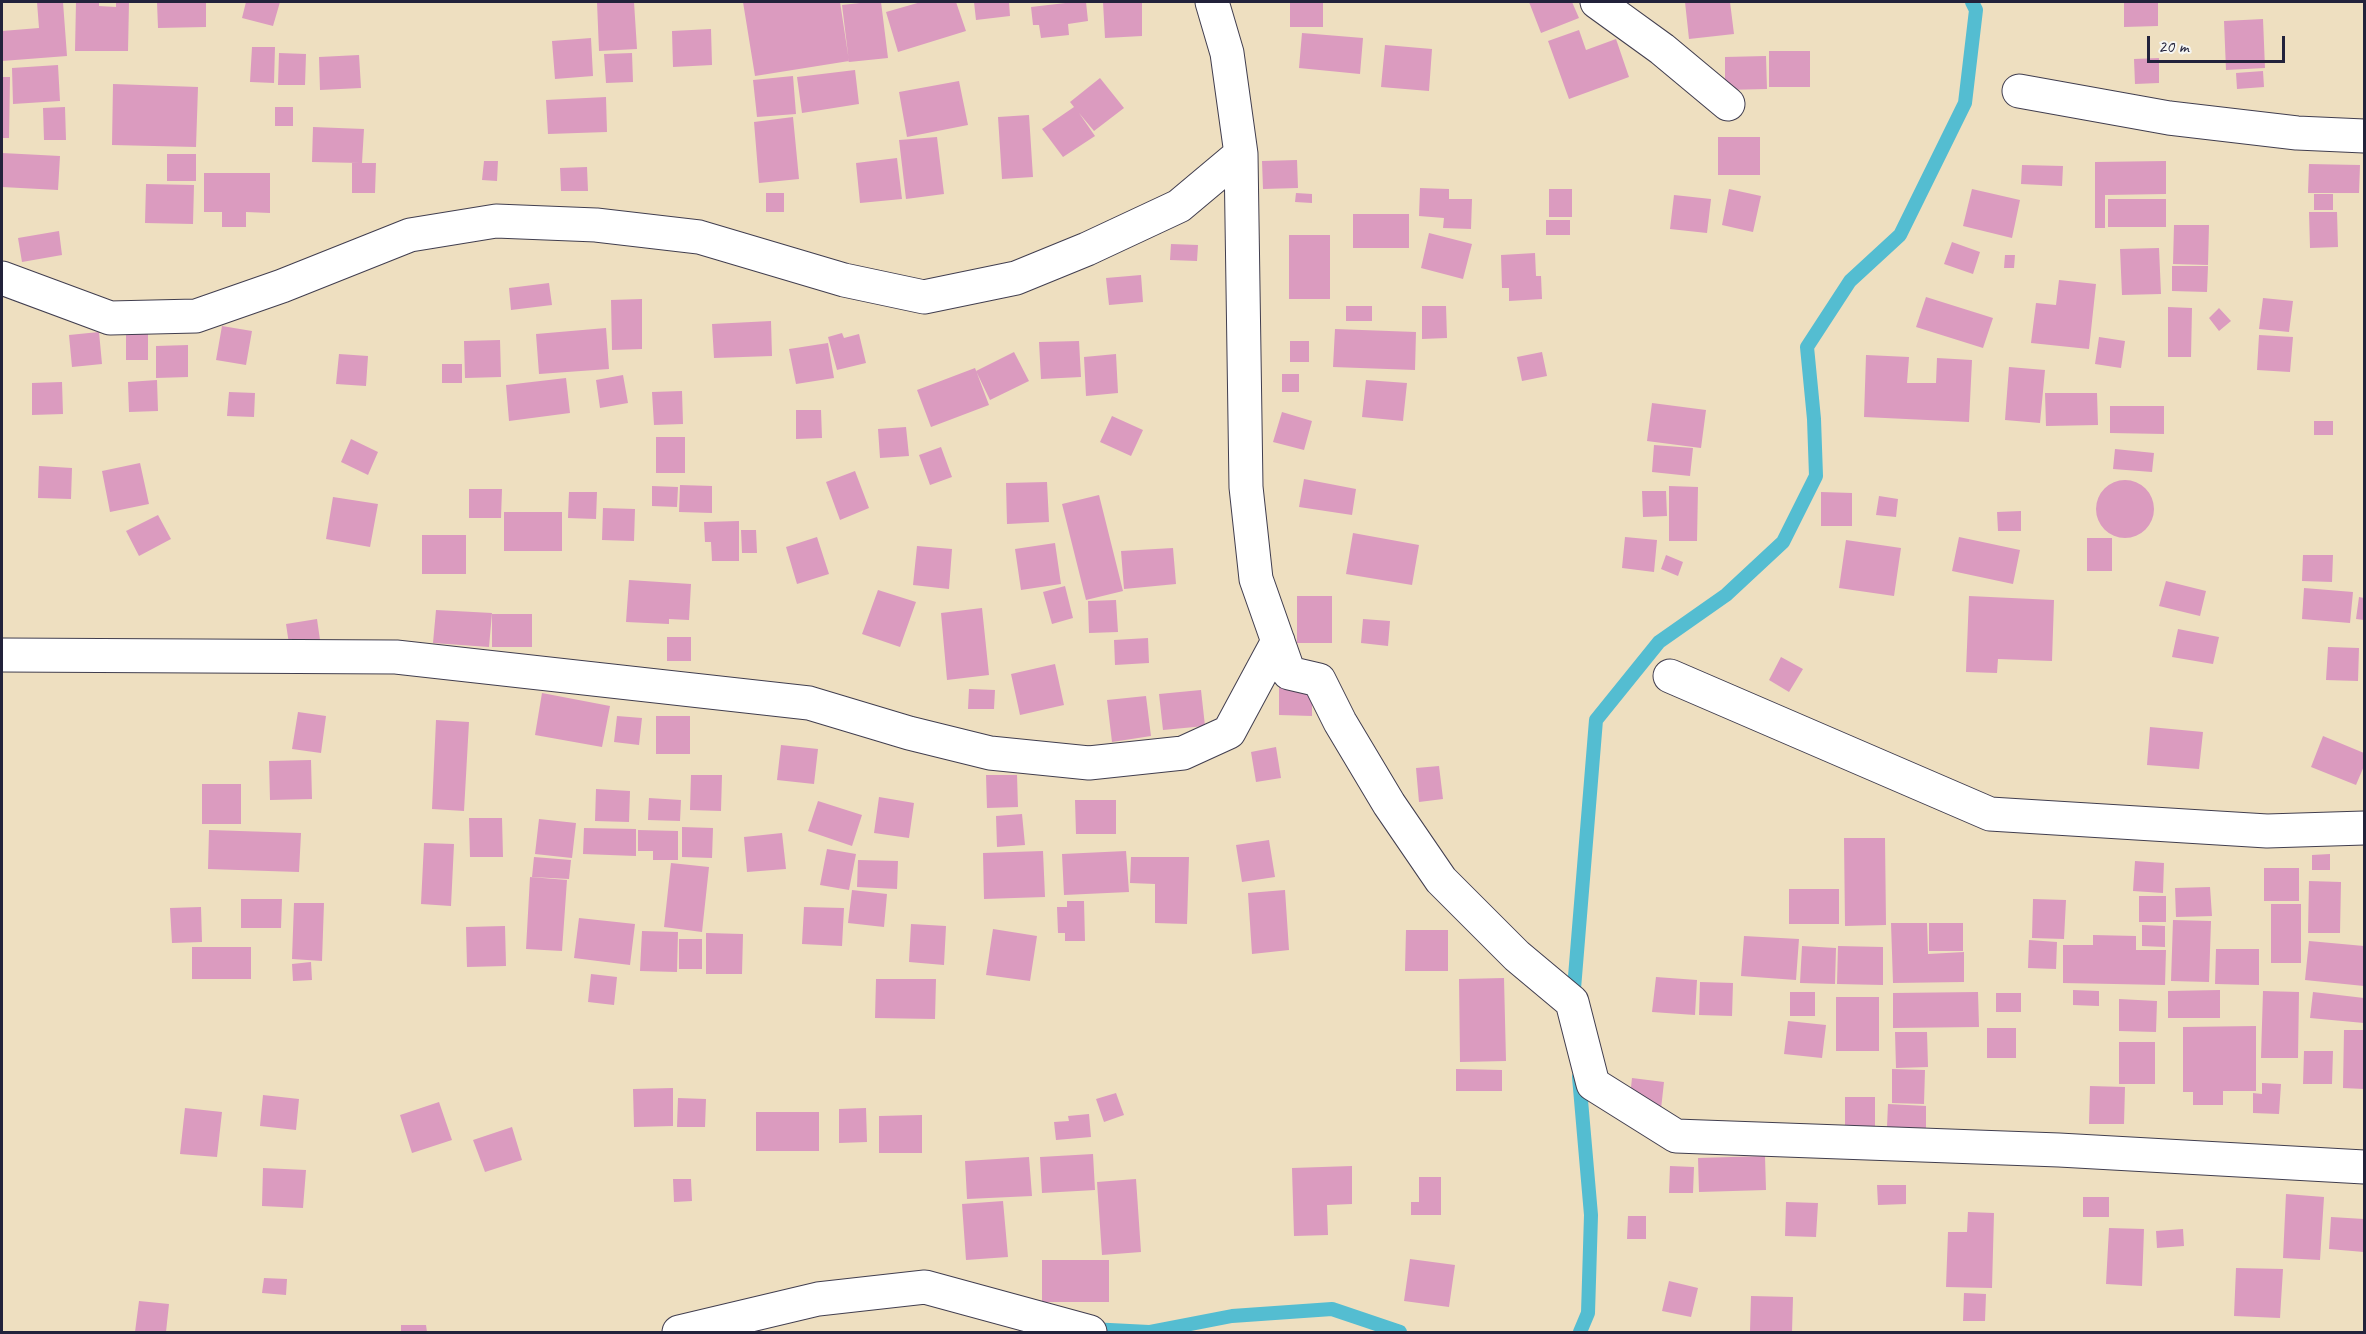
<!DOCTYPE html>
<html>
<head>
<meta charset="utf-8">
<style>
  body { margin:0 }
  #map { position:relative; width:2366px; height:1334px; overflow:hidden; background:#eedfc0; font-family:Caveat,sans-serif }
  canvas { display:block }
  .frame { position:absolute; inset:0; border:3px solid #22223b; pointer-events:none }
  .scale { position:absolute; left:2147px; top:36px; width:138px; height:27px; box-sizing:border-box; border:3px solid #22223b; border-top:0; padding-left:8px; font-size:18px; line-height:21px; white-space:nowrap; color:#22223b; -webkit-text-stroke:4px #f6f6f2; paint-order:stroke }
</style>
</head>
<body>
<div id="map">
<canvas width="2366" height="1334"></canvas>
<div class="frame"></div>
<div class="scale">20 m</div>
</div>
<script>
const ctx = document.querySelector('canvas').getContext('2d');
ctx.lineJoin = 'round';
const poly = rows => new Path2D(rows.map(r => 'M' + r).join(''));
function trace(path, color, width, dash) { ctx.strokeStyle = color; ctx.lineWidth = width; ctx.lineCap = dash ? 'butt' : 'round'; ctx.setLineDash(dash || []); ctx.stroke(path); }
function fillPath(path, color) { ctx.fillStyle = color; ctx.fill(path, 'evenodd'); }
trace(poly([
  [1573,1001,1596,720,1659,642,1726,595,1783,542,1816,476,1814,419,1807,347,1850,281,1900,235,1965,103,1976,10,1972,2],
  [1579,1077,1591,1215,1588,1313,1580,1332],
  [1090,1329,1149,1332,1232,1316,1332,1309,1400,1332]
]), '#54bdd1', 14);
fillPath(poly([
  [37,2,63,2,67,56,2,61,2,31,39,28],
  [76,2,99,2,99,6,116,7,116,2,129,2,128,51,75,51],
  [157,2,206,2,206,27,158,28],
  [246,2,280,2,273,26,242,18],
  [597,2,634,2,637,49,599,51],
  [743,2,840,2,849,61,755,76],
  [869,2,881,2,888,58,849,62,842,5],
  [921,2,956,2,966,31,898,52,886,12],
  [974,2,1009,2,1010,16,976,20],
  [1074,2,1086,2,1088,21,1068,24,1069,35,1041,38,1039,25,1033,25,1031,7],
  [1103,2,1142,2,1142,36,1105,38],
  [1290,2,1323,2,1323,27,1290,27],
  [1529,2,1572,2,1579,18,1541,33],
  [1685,2,1730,2,1734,34,1689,39],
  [2124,2,2158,2,2158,26,2124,27],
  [2263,19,2265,68,2226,70,2224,21],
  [711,29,712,65,673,67,672,31],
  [1579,30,1586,50,1616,39,1629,77,1569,99,1548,41],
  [1302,33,1363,38,1360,74,1299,68],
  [591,38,593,76,555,79,552,41],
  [1385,45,1432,49,1429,91,1381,87],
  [252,47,275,47,274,83,250,82],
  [1769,51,1810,51,1810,87,1769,87],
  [279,53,306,54,305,85,278,85],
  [632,53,633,82,606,83,604,54],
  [359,55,361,88,320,90,319,57],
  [1766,56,1767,89,1725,90,1725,57],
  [2159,58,2159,83,2135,84,2134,59],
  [58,65,60,101,13,104,12,68],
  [855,70,859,104,802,113,797,77],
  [2263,71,2264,87,2237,89,2236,73],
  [793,76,796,114,757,117,753,80],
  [2,77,10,77,9,138,2,138],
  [1100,78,1124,108,1094,131,1079,113,1095,136,1063,157,1042,129,1074,107,1070,102],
  [959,81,968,125,907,137,899,92],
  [113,84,198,87,196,147,112,145],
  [606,97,607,132,548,134,546,100],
  [65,107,66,140,44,140,43,108],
  [275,107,293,107,293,126,275,126],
  [1029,115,1033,177,1002,179,998,117],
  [793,117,799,179,759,183,754,122],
  [313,127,364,129,362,163,376,163,375,193,352,193,352,163,360,163,312,162],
  [937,137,944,194,906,199,899,140],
  [1718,137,1760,137,1760,175,1718,175],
  [2,153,60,156,58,190,2,187],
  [167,154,196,154,196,181,167,181],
  [897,158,902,199,860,203,856,163],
  [1297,160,1298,188,1263,189,1262,161],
  [484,161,498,161,497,181,482,180],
  [2166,161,2166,194,2105,195,2105,228,2095,228,2095,162],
  [2309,164,2360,165,2359,193,2308,193],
  [2022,165,2063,166,2062,186,2021,184],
  [587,167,588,191,561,191,560,168],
  [204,173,270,173,270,213,246,212,246,227,222,227,222,212,204,212],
  [146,184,194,185,193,224,145,223],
  [1420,188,1449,189,1449,199,1472,199,1471,229,1443,228,1444,218,1419,216],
  [1549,189,1572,189,1572,217,1549,217],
  [1729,189,1761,196,1753,232,1722,225],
  [1972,189,2020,200,2012,238,1963,226],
  [766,193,784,193,784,212,766,212],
  [1296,193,1312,194,1312,203,1295,202],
  [2314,194,2333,194,2333,210,2314,210],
  [1674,195,1711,199,1707,233,1670,229],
  [2108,199,2166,199,2166,227,2108,227],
  [2309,212,2337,212,2338,247,2310,248],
  [1353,214,1409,214,1409,248,1353,248],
  [1546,220,1570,220,1570,235,1546,235],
  [2174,225,2209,225,2208,265,2173,264],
  [59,231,62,255,22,262,18,238],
  [1429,233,1472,244,1463,279,1421,268],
  [1289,235,1330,235,1330,299,1289,299],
  [1952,242,1980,252,1973,274,1944,264],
  [1171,244,1198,245,1197,261,1170,260],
  [2159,248,2161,294,2122,295,2120,249],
  [1535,253,1536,276,1541,276,1542,299,1509,301,1509,288,1502,288,1501,255],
  [2005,255,2015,255,2014,268,2004,268],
  [2172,266,2208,266,2207,292,2172,291],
  [1141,275,1143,302,1109,305,1106,278],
  [2059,280,2096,284,2089,349,2031,343,2036,303,2056,305],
  [549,283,552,305,511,310,509,288],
  [1926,297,1993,318,1983,348,1916,327],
  [2263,298,2293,301,2289,332,2259,329],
  [642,299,642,349,612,350,611,300],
  [1346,306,1372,306,1372,321,1346,321],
  [1422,306,1446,306,1447,338,1422,339],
  [2168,307,2192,308,2191,357,2168,357],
  [2219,308,2231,321,2219,331,2209,318],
  [771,321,772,356,714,358,712,324],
  [222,326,252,331,246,365,216,360],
  [606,328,609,369,539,374,536,334],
  [1335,329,1416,332,1415,370,1333,367],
  [126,330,148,330,148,360,126,360],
  [99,332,102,364,72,367,69,335],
  [842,333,844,338,859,334,866,363,837,370,828,337],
  [2259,335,2293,337,2290,372,2257,370],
  [2099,337,2125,341,2121,368,2095,364],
  [500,340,501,377,465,378,464,341],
  [1079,341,1081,377,1041,379,1039,342],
  [1290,341,1309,341,1309,362,1290,362],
  [828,343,834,378,796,384,789,349],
  [188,345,188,377,156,378,156,346],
  [1014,352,1029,381,990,400,976,371],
  [1542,352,1547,376,1522,381,1517,357],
  [339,354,368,356,366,386,336,384],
  [1116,354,1118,393,1086,396,1084,357],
  [1866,355,1909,357,1907,383,1936,383,1937,358,1972,360,1969,422,1864,417],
  [442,364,462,364,462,383,442,383],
  [2009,367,2045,370,2040,423,2005,420],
  [975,368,989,405,931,427,917,390],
  [1282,374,1299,374,1299,392,1282,392],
  [623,375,628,403,600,408,596,380],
  [566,378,570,413,509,421,506,385],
  [157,380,158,411,129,412,128,382],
  [1366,380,1407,383,1403,421,1362,417],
  [62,382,63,414,32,415,32,383],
  [682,391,683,424,654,425,652,392],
  [229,392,255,393,254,417,227,416],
  [2045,393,2097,393,2098,425,2046,426],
  [1652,403,1706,410,1701,448,1647,441],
  [2110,406,2164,406,2164,434,2110,433],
  [796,410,821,410,822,438,796,439],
  [1282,412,1312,421,1304,450,1273,442],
  [1112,416,1143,430,1131,456,1100,442],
  [2314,421,2333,421,2333,435,2314,435],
  [906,427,909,456,880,458,878,429],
  [656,437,685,437,685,473,656,473],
  [351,439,378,452,368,475,341,462],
  [1654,445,1693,448,1690,476,1652,472],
  [941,447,952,477,930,485,919,455],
  [2115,449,2154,453,2152,472,2113,469],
  [140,463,149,504,110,512,102,471],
  [39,466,72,468,71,499,38,498],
  [855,471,869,508,840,520,826,482],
  [1304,479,1356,489,1352,515,1299,507],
  '2096 509a29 29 0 1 1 58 0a29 29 0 1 1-58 0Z',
  [1047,482,1049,522,1007,524,1006,483],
  [680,485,712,486,712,513,679,512],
  [652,486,678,487,677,507,652,506],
  [1669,486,1698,487,1697,541,1669,541],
  [469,489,502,489,501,518,469,518],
  [1642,491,1666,491,1667,516,1643,517],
  [569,492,597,492,596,519,568,518],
  [1821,492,1852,493,1852,526,1821,526],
  [1099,495,1123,591,1086,600,1062,504],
  [1879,496,1898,499,1896,517,1876,515],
  [333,497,378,504,370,547,326,539],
  [603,508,635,509,634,541,602,540],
  [2021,511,2021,531,1998,531,1997,512],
  [504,512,562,512,562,551,504,551],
  [158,515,171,539,139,556,126,531],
  [739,521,739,561,712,561,711,542,705,542,704,522],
  [741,530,756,530,757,553,742,553],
  [1353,533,1419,545,1412,585,1346,574],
  [422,535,466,535,466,574,422,574],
  [817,537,829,574,797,584,786,547],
  [1625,537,1657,540,1654,572,1622,568],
  [1959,537,2020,550,2013,584,1952,571],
  [2087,538,2112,538,2112,571,2087,571],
  [1846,540,1901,548,1894,596,1839,588],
  [1055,543,1061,584,1021,590,1015,549],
  [917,546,952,549,949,589,913,585],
  [1173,548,1176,584,1124,589,1121,551],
  [1666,555,1683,562,1678,576,1661,569],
  [2303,555,2333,555,2332,582,2302,581],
  [629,580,691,584,689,620,669,619,669,624,626,622],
  [2166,581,2206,591,2200,616,2159,606],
  [1065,586,1073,618,1052,624,1043,592],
  [2304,588,2353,592,2350,623,2302,619],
  [878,590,916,602,900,647,862,634],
  [1297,596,1332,596,1332,643,1297,643],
  [1969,596,2054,600,2052,661,1998,659,1997,673,1966,672],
  [2359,597,2364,598,2364,620,2356,619],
  [1116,600,1118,632,1089,633,1088,601],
  [982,608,989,675,947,680,941,613],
  [436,610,492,613,489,647,433,643],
  [492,614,532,614,532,647,492,647],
  [317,619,321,647,290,651,286,624],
  [1363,619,1390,621,1388,646,1361,643],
  [2178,629,2219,637,2213,664,2172,657],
  [667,637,691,637,691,661,667,661],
  [1148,638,1149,663,1115,665,1114,640],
  [2328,647,2359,648,2358,681,2326,680],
  [1781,657,1803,669,1789,692,1769,680],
  [1055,664,1064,705,1020,715,1011,674],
  [1279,679,1312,679,1312,716,1279,715],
  [969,689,995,690,994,709,968,709],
  [1201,690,1205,726,1163,730,1159,694],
  [542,693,610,706,602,747,535,735],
  [1146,696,1151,736,1112,742,1107,700],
  [298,712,326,716,321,753,292,749],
  [617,716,642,718,639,745,614,742],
  [656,716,690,716,690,754,656,754],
  [436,720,469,722,464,811,432,809],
  [2150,727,2203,732,2199,769,2147,765],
  [2323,736,2364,753,2364,766,2356,785,2311,767],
  [781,745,818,749,814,784,777,780],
  [1276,747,1281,778,1256,782,1251,752],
  [311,760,312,799,270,800,269,761],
  [1439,766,1443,799,1419,802,1416,768],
  [691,775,722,775,721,811,690,810],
  [986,775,1017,775,1018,807,987,808],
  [202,784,241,784,241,824,202,824],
  [596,789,630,791,629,822,595,821],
  [879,797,914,803,909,838,874,833],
  [649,798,681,800,680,821,648,820],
  [1075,800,1116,800,1116,834,1076,834],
  [818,801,862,815,852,846,808,831],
  [1022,814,1025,845,997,847,996,816],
  [469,818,502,818,503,857,470,857],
  [539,819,576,823,572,858,535,854],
  [682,827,713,828,712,858,682,857],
  [584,828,636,829,636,856,583,854],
  [209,830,301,833,299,872,208,869],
  [638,830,678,831,678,860,653,860,653,851,638,851],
  [782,833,786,869,747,872,744,837],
  [1844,838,1885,838,1886,925,1845,926],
  [1269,840,1275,877,1242,882,1236,845],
  [424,843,454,844,451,906,421,904],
  [827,849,856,854,849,890,820,885],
  [1043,851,1045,897,984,899,983,853],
  [1126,851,1129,892,1064,895,1062,854],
  [2330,854,2330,870,2312,870,2312,855],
  [534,857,571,860,569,879,532,877],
  [1131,857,1189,857,1187,924,1155,923,1155,884,1130,883],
  [858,860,898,861,897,889,857,887],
  [2135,861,2164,863,2163,893,2133,891],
  [671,863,709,867,702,932,664,927],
  [2264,868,2299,868,2299,901,2264,901],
  [530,877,567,880,562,951,526,949],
  [2309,881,2341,882,2340,933,2308,933],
  [2210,887,2212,916,2176,917,2175,888],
  [1789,889,1839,889,1839,924,1789,924],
  [852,890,887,894,884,927,848,923],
  [1285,890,1289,950,1252,954,1248,893],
  [2139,896,2166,896,2166,922,2139,922],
  [241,899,282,899,281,928,241,928],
  [2033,899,2066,900,2064,939,2032,938],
  [1067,901,1084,901,1085,941,1065,941,1065,933,1058,933,1057,907,1067,907],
  [294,903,324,903,322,961,292,959],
  [2271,904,2301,904,2301,963,2271,963],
  [201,907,202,942,172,943,170,908],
  [804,907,844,908,842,946,802,944],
  [579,918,635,924,630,965,574,958],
  [2173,920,2211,921,2209,982,2171,981],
  [1891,923,1927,923,1928,954,1964,952,1964,982,1893,983],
  [1929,923,1963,923,1963,951,1929,951],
  [911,924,946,926,944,965,909,962],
  [2142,925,2165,926,2165,947,2142,946],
  [505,926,506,966,467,967,466,927],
  [993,929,1037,936,1030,981,986,975],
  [1406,930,1448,930,1448,971,1405,971],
  [642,931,678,932,677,972,640,971],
  [706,933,743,934,742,974,706,974],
  [2093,935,2136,936,2136,950,2166,950,2165,985,2063,983,2063,945,2093,945],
  [1744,936,1799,939,1796,980,1741,976],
  [679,939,702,939,702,969,679,969],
  [2029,940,2057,942,2056,969,2028,968],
  [2309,941,2364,946,2364,986,2305,980],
  [1802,946,1836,948,1835,984,1800,983],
  [1838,946,1883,947,1883,985,1837,984],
  [192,947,251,947,251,979,192,979],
  [2216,949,2259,949,2259,985,2215,984],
  [311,962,312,980,293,981,292,964],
  [591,974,617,977,614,1005,588,1002],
  [1656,977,1697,980,1695,1015,1652,1012],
  [1504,978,1506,1061,1460,1062,1459,979],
  [876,979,936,979,935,1019,875,1018],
  [1700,982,1733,983,1732,1016,1699,1015],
  [2073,990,2099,991,2099,1006,2073,1005],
  [2220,990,2220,1018,2168,1018,2168,991],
  [2263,991,2299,992,2298,1058,2261,1058],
  [1790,992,1815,992,1815,1016,1790,1016],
  [1978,992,1979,1027,1893,1028,1893,993],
  [2313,992,2364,998,2364,1023,2310,1018],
  [1996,993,2021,993,2021,1012,1996,1012],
  [1836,997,1879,997,1879,1051,1836,1051],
  [2119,999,2157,1001,2156,1032,2119,1031],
  [1788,1021,1826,1025,1822,1058,1784,1054],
  [2256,1026,2256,1091,2223,1091,2223,1105,2193,1105,2193,1092,2183,1092,2183,1027],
  [1987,1028,2016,1028,2016,1058,1987,1058],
  [2344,1030,2364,1030,2364,1089,2343,1088],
  [1895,1032,1927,1032,1928,1067,1896,1068],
  [2119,1042,2155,1042,2155,1084,2119,1084],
  [2304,1051,2333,1051,2332,1084,2303,1084],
  [1456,1069,1502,1070,1502,1091,1456,1091],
  [1892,1069,1925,1070,1924,1104,1892,1103],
  [1632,1078,1664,1082,1661,1109,1629,1106],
  [2262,1083,2281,1084,2279,1114,2253,1113,2253,1093,2262,1094],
  [2090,1086,2125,1087,2124,1124,2089,1124],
  [673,1088,673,1126,634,1127,633,1089],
  [1116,1093,1124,1115,1104,1122,1096,1099],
  [263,1095,299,1099,296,1130,260,1126],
  [1845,1097,1875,1097,1875,1127,1845,1127],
  [678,1098,706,1099,705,1127,677,1127],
  [439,1102,452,1140,412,1153,400,1115],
  [1888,1104,1926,1106,1926,1128,1887,1127],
  [185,1108,222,1112,217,1157,180,1154],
  [866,1108,867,1142,839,1143,839,1109],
  [756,1112,819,1112,819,1151,756,1151],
  [1089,1114,1091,1137,1056,1140,1054,1122,1069,1121,1068,1116],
  [922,1115,922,1153,879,1153,879,1116],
  [512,1127,522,1160,485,1172,473,1140],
  [1093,1154,1095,1190,1042,1193,1040,1157],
  [1765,1156,1766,1190,1699,1192,1698,1158],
  [1029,1157,1032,1196,967,1199,965,1161],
  [1352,1166,1352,1204,1327,1205,1328,1235,1294,1236,1292,1168],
  [1670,1166,1694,1167,1693,1193,1669,1193],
  [263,1168,306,1170,303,1208,262,1206],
  [1419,1177,1441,1177,1441,1215,1411,1215,1411,1202,1419,1202],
  [673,1179,691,1179,692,1201,674,1202],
  [1136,1179,1141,1252,1102,1255,1097,1182],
  [1877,1185,1906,1185,1906,1204,1878,1205],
  [2286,1194,2324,1197,2320,1260,2283,1258],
  [2083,1197,2109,1197,2109,1217,2083,1217],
  [1003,1201,1008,1257,966,1260,962,1204],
  [1786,1202,1818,1203,1816,1237,1785,1236],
  [1968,1212,1994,1213,1992,1288,1946,1287,1948,1232,1967,1232],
  [1628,1216,1646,1216,1646,1239,1627,1239],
  [2331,1217,2364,1219,2364,1252,2329,1249],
  [2109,1228,2144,1229,2142,1286,2106,1284],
  [2183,1229,2184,1246,2157,1248,2156,1231],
  [1410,1259,1455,1265,1449,1307,1404,1301],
  [1042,1260,1109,1260,1109,1302,1042,1302],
  [2236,1268,2283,1269,2280,1318,2234,1316],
  [264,1278,287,1279,286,1295,262,1293],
  [1669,1281,1698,1288,1691,1317,1662,1311],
  [1964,1293,1986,1294,1985,1321,1963,1321],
  [1751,1296,1793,1297,1792,1332,1750,1331],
  [139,1301,169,1304,166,1332,135,1332],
  [401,1325,426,1325,427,1332,401,1332]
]), '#db9bbf');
const minor = poly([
  [1212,2,1227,53,1241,154,1246,487,1256,579,1289,673,1319,680,1340,722,1389,804,1441,880,1517,956,1572,1002,1593,1084,1676,1136,2059,1150,2364,1167],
  [1597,2,1662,49,1728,104],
  [2019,91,2169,118,2297,133,2364,136],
  [2,278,110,318,196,316,282,286,410,235,496,221,596,225,699,237,844,280,924,297,1016,278,1087,249,1179,206,1241,154],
  [2,655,396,657,809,703,909,733,990,753,1089,763,1183,753,1229,732,1278,641],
  [1670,676,1990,814,2267,831,2364,828],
  [679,1332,818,1299,925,1287,1090,1332]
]);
trace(minor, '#413e4f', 35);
trace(minor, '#fff', 33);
</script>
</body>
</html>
